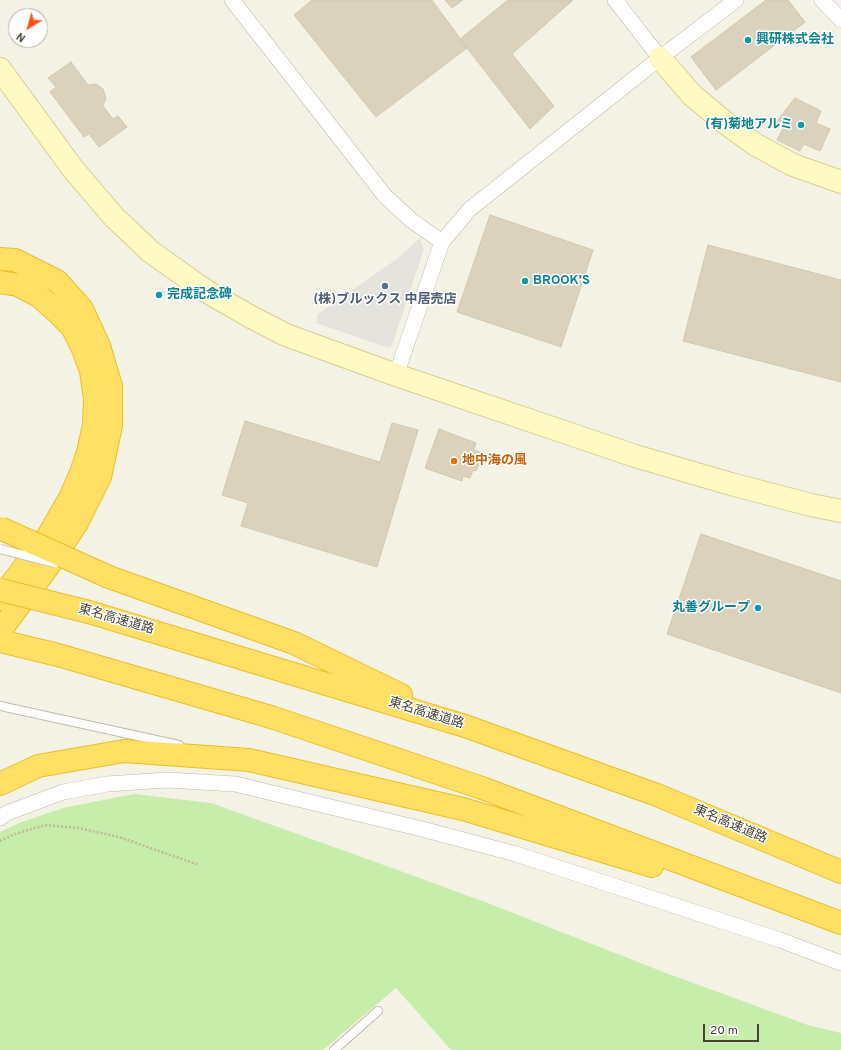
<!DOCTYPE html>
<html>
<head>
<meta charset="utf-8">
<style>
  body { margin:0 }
  #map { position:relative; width:841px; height:1050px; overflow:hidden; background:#f4f2e5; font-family:Overpass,sans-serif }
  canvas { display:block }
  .north { position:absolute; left:8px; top:8px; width:40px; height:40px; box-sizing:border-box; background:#fff; border:1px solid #b5b3ae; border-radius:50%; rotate:217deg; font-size:11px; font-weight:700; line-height:16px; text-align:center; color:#474234 }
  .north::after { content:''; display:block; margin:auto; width:14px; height:18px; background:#ff5411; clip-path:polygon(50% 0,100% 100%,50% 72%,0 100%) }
  .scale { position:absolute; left:703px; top:1024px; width:56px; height:18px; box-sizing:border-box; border:2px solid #474234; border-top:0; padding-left:5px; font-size:12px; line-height:14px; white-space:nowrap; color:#474234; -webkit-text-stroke:3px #fff; paint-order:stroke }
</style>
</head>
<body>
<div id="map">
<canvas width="841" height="1050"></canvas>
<div class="north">N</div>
<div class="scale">20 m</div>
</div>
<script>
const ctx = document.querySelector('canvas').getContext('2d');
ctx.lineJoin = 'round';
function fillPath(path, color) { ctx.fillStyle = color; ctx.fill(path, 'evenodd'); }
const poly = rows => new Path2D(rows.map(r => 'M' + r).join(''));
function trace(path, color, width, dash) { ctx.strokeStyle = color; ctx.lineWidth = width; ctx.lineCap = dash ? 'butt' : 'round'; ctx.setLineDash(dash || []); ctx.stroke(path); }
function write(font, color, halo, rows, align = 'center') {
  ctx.font = font + ' Overpass,"Noto Sans JP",sans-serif'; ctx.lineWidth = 3; ctx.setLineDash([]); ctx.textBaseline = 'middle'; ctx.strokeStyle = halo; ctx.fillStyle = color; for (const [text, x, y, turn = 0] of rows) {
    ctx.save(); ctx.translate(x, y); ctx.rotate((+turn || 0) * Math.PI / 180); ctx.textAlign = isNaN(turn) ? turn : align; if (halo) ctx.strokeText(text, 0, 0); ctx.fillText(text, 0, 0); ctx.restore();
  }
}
fillPath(poly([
  [134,794,211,803,381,864,485,902,666,973,808,1025,841,1033,841,1050,451,1050,396,988,323,1050,0,1050,0,832,19,823,63,808]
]), '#c6edaa');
fillPath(poly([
  [420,238,424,249,392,345,389,348,316,323,318,314,398,258]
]), '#e5e3de');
const building = poly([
  [312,0,432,0,467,48,376,117,294,15,312,0],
  [445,0,463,0,452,8,445,0],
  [508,0,573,0,512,54,554,106,530,129,460,39,508,0],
  [766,0,788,0,805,22,716,90,691,57,766,0],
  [71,62,88,85,96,84,103,89,106,98,103,106,113,119,118,116,127,127,99,147,89,134,84,137,50,92,56,87,48,78,71,62],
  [795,98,821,111,816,123,830,129,820,151,804,144,800,151,777,140,784,126,777,121,795,98],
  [490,215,593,250,561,347,457,312,490,215],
  [708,245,841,280,841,382,683,341,708,245],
  [245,421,380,462,392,423,418,430,377,567,241,526,248,503,222,495,245,421],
  [439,429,476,443,474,450,483,453,476,471,473,470,470,478,463,476,462,481,425,468,439,429],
  [701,534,841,581,841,693,667,634,701,534]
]);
fillPath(building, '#dad2bc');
trace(building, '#d2c9ac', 1);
const lane = poly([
  [0,706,179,745],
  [334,1050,378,1011]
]);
const street = poly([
  [232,0,385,196,411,220,442,242],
  [615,0,660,58],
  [822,0,841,20],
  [396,375,442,242,470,209,660,58,736,0],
  [0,818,7,813,63,792,107,784,167,780,235,784,422,829,516,854,780,940,841,963]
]);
const secondary = poly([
  [660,58,692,95,723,121,756,145,793,165,841,182],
  [0,69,73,169,114,217,151,252,206,291,251,317,286,335,396,375,635,456,731,484,811,505,841,511]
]);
const highway = poly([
  [0,259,15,260,57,281,82,309,99,346,111,386,111,426,100,477,77,523,50,564,0,631],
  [0,282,18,285,39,296,57,312,72,327,83,349,91,371,95,399,94,425,88,452,81,473,70,498,48,536,0,599],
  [109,577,294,643,401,695],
  [89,612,465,726,657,795,841,872],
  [0,641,58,655,271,717,482,788,841,923],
  [0,784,38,766,124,751,249,760,463,809,652,866]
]);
trace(lane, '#c1bba7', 10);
trace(street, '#c1bba7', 16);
trace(secondary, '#d8cf90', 24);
trace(highway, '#ecbe27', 24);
trace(poly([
  [0,841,15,834,45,825,78,828,119,837,199,865]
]), '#c4ba97', 2.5, [2, 2]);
trace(lane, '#fff', 8);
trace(street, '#fff', 15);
trace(secondary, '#fff9c4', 22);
trace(highway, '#ffe065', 22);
const laneBridge = poly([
  [0,549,55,563]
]);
const highwayBridge = poly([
  [0,528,109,577],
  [0,590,89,612]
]);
trace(laneBridge, '#c1bba7', 10, []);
trace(highwayBridge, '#ecbe27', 24, []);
trace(laneBridge, '#fff', 8);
trace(highwayBridge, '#ffe065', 22);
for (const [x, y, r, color] of [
  [748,40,4,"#0f9aa8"],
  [801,125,4,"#0f9aa8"],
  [525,281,4,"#0f9aa8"],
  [385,286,4,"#5c6f8a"],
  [159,295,4,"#0f9aa8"],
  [454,461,4,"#e8710a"],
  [758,608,4,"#0f9aa8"]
]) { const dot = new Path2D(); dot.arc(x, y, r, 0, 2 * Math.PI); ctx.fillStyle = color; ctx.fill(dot); trace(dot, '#fff', 1.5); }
write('bold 13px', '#0d838f', '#fff', [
  ["興研株式会社",756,40],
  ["(有)菊地アルミ",793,125,"right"],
  ["BROOK'S",533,281],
  ["完成記念碑",167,295],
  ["丸善グループ",750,608,"right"]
], 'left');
write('bold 13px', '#4e5e75', '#fff', [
  ["(株)ブルックス 中居売店",385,300]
]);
write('bold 13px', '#c56008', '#fff', [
  ["地中海の風",462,461]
], 'left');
write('13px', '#474234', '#fff', [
  ["東名高速道路",116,620,16],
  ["東名高速道路",426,714,17],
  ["東名高速道路",730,825,23]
]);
</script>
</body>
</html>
